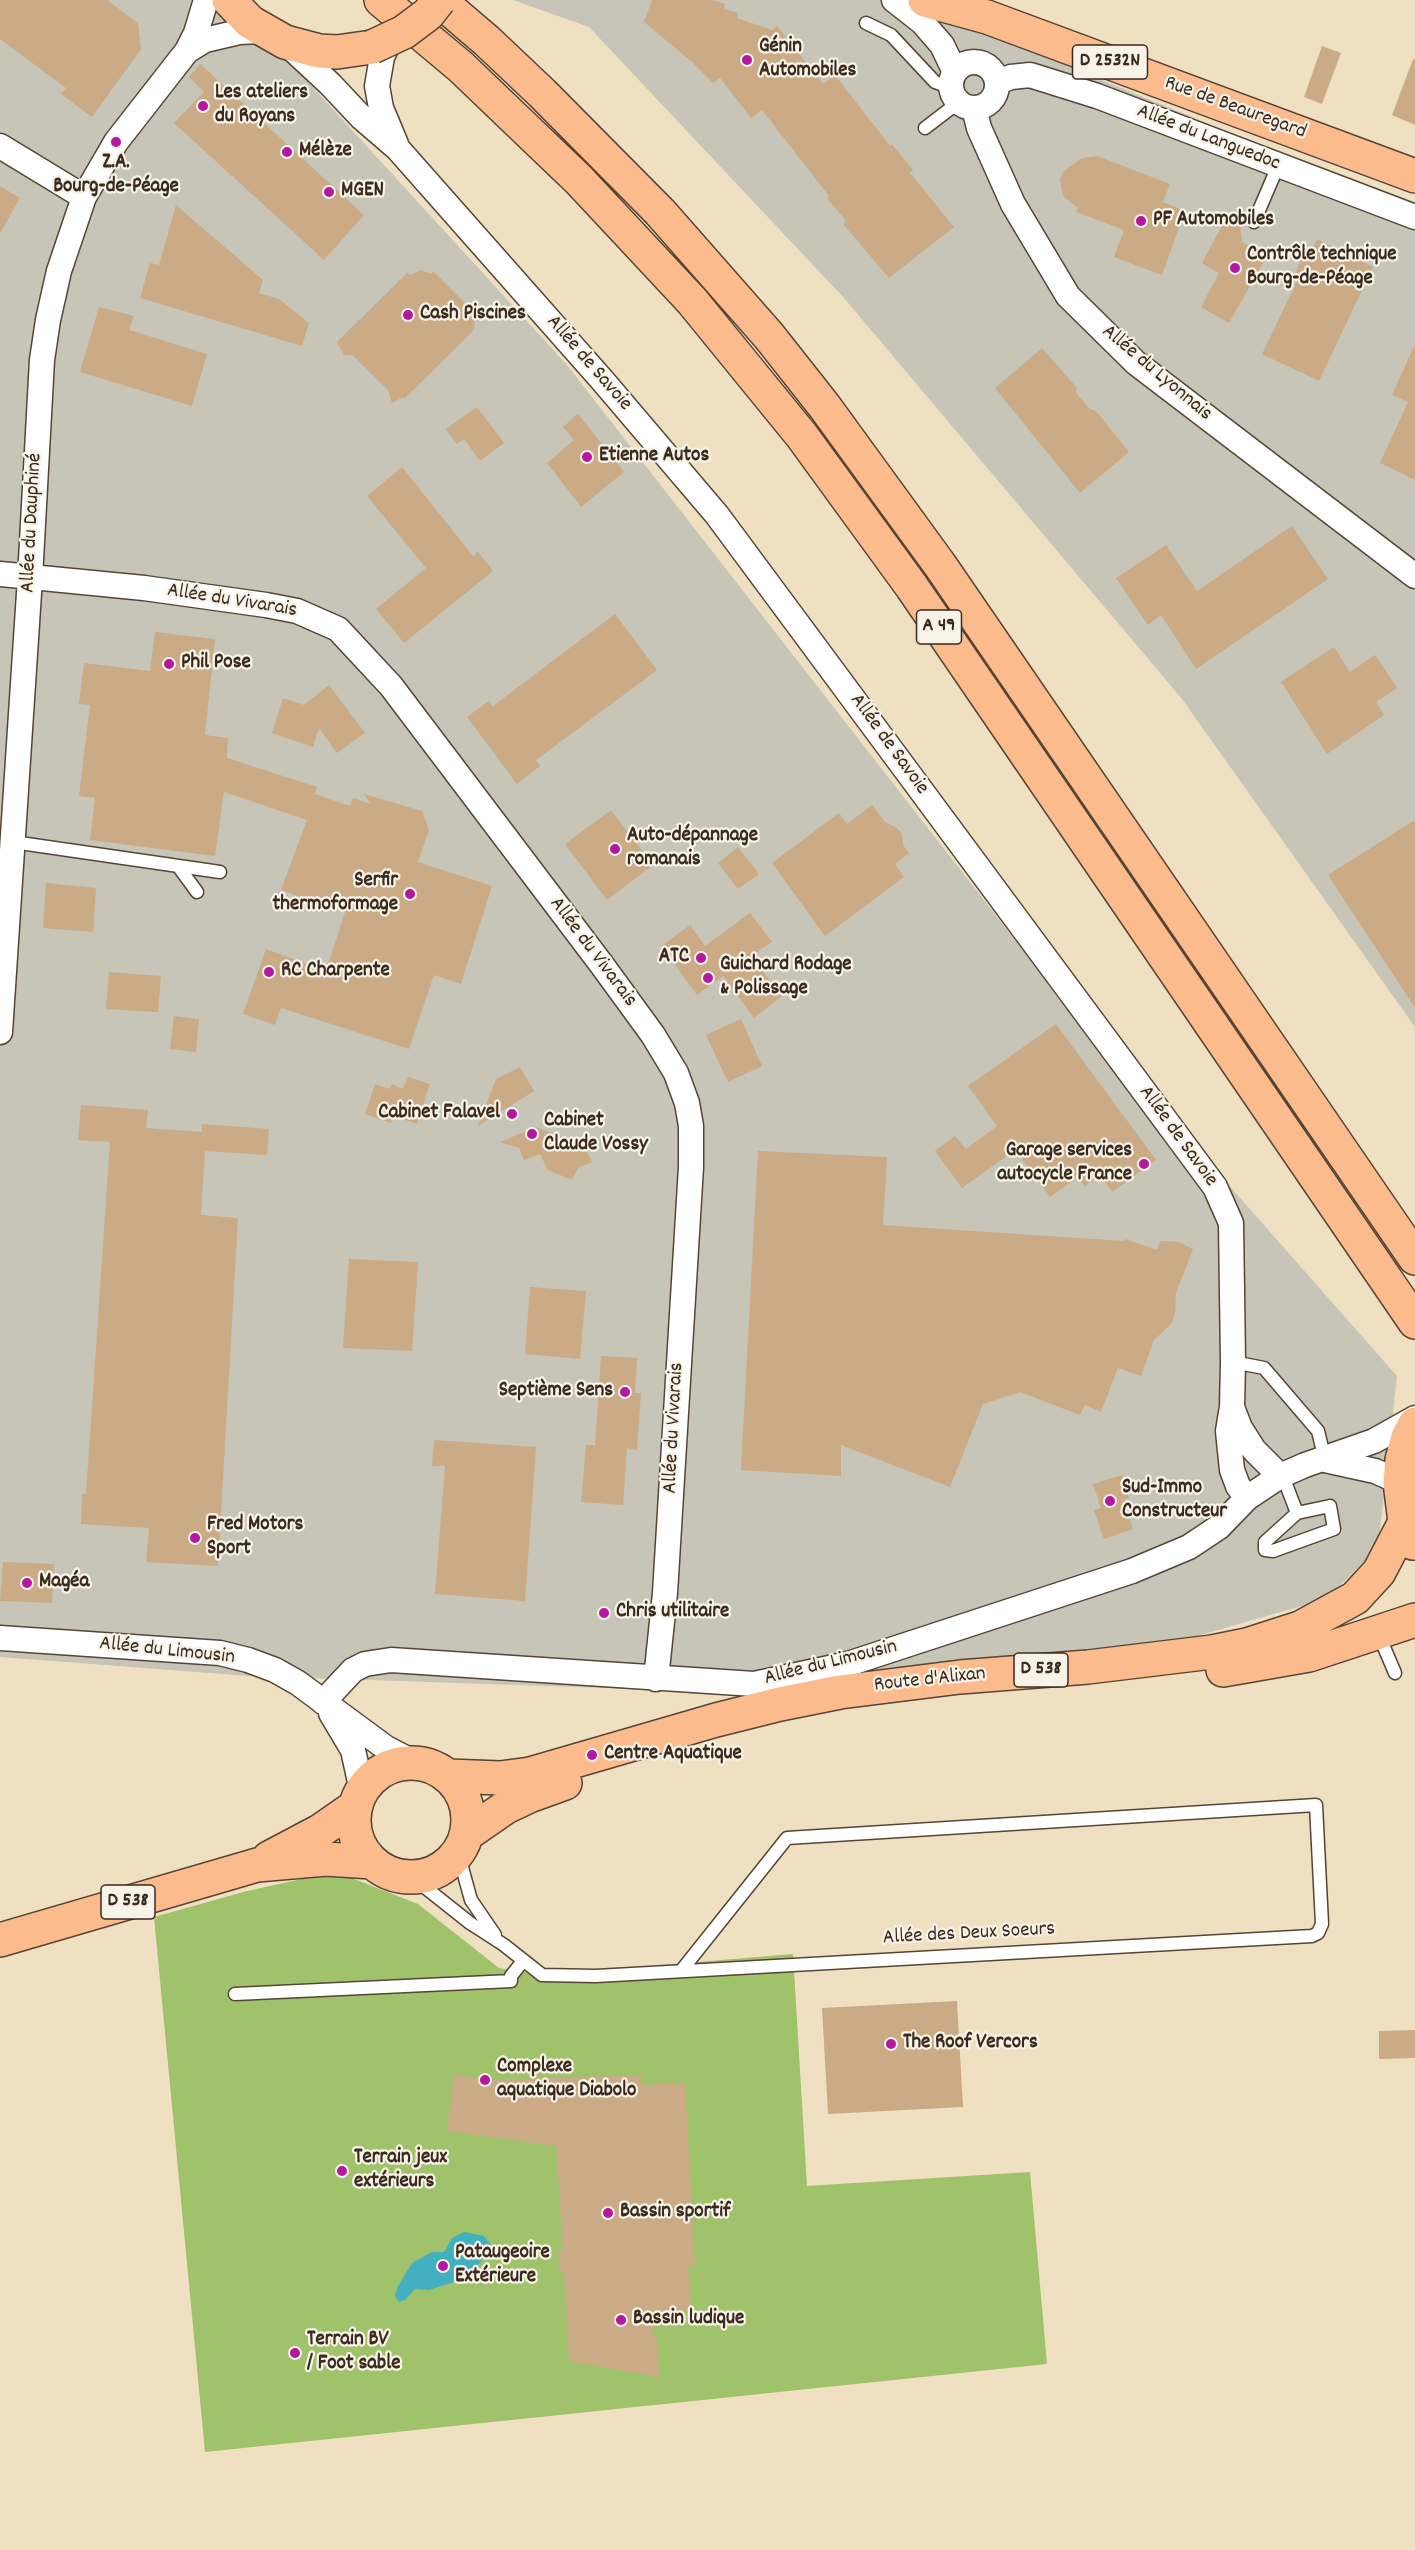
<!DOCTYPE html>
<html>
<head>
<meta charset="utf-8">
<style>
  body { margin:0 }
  canvas { display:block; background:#efe0c1 }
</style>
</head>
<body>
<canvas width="1415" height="2550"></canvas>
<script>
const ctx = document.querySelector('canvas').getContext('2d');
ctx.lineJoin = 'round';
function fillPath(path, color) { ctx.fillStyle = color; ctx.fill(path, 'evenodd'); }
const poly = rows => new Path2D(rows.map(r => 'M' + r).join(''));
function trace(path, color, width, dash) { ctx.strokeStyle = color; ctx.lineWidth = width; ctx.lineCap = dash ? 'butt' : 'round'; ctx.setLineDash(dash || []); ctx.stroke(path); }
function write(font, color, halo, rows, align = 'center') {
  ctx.font = font + ' Dekko,sans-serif'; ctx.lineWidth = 4.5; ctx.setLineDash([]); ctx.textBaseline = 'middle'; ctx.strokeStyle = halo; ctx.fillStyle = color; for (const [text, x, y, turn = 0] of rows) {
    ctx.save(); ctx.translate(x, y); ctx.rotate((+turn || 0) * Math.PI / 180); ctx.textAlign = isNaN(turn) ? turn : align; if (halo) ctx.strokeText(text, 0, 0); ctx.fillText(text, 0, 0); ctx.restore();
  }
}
fillPath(poly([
  [0,0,233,0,567,365,1033,963,1397,1376,1378,1548,1326,1599,1159,1647,757,1693,249,1676,0,1657],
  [513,0,908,0,1415,209,1415,1027,1182,699,844,298,589,27]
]), '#c6c5b8');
fillPath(poly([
  [344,1875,418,1904,499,1968,542,1975,793,1954,807,2186,1030,2172,1047,2364,205,2452,154,1917,247,1891,302,1879]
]), '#9fc26b');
fillPath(poly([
  [464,2232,484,2236,491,2245,480,2263,454,2282,429,2290,415,2289,405,2300,399,2302,395,2296,397,2288,412,2263,432,2252,444,2252,452,2238]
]), '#42b0bf');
fillPath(poly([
  [0,0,107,0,138,23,141,49,92,117,61,94,66,88,0,39],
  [652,0,713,0,725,4,724,9,738,13,737,18,772,30,777,26,823,84,835,75,890,146,892,144,913,170,910,173,954,227,889,278,843,224,846,221,827,198,829,196,762,110,751,118,720,78,713,83,691,61,644,22],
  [1322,46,1341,53,1322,104,1304,97],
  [1413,59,1415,59,1415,125,1392,115],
  [200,64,364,215,324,260,174,123,204,92,189,77],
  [1097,156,1170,184,1163,202,1185,211,1162,275,1114,257,1124,230,1076,212,1078,208,1063,196,1060,180,1063,172,1082,158],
  [0,186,20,198,0,233],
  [176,205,263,280,259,293,279,299,309,323,302,346,140,298,150,263,159,265],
  [1227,216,1240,224,1242,242,1267,256,1229,323,1201,307,1219,273,1202,263],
  [1317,239,1373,267,1319,381,1262,354,1299,277,1294,275,1303,256,1309,259],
  [421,270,431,274,433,271,471,309,468,313,475,319,474,330,404,399,403,397,392,403,388,390,352,355,344,355,337,342,407,273,410,275],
  [99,307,134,316,129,330,207,354,192,406,80,372],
  [1415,344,1415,480,1380,463,1408,402,1392,395],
  [1042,348,1077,388,1076,393,1090,409,1096,411,1129,452,1080,493,995,388],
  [477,407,504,443,480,461,464,439,457,444,446,429],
  [578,414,624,472,581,507,547,463,574,440,563,427],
  [402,467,473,556,478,552,493,571,404,643,376,609,426,568,367,496],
  [1292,526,1328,579,1196,669,1161,615,1148,625,1116,578,1166,545,1197,591],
  [615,614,657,670,536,760,540,766,517,784,467,717,489,701,493,706],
  [155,632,215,639,205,735,228,738,227,758,317,787,315,794,350,806,353,798,371,804,364,794,422,811,429,830,418,862,492,886,461,984,434,975,409,1049,281,1008,275,1025,243,1014,266,949,326,971,345,912,281,890,307,820,224,792,215,856,90,840,95,798,79,796,90,705,79,704,84,663,150,671],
  [1334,647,1350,672,1375,655,1397,688,1376,702,1384,715,1327,754,1281,682],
  [329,685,365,733,337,753,319,728,313,747,272,733,283,698,304,705],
  [872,805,885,822,897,828,902,834,903,845,909,853,895,864,904,877,825,936,772,863,839,813,847,824],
  [611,810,653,865,607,900,565,844],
  [1415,820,1415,1008,1328,875],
  [738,847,759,874,738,889,718,863],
  [46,883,96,888,93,932,43,928],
  [750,913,772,942,751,956,782,996,754,1018,723,976,697,995,661,946,690,925,705,946],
  [109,972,161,976,158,1012,106,1009],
  [174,1016,199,1019,196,1052,170,1049],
  [741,1019,762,1066,728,1082,706,1035],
  [1056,1024,1156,1160,1112,1192,1100,1175,1085,1186,1078,1177,1050,1197,1015,1150,962,1188,935,1151,955,1136,966,1149,997,1126,968,1086],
  [520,1067,534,1091,478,1126,496,1079],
  [408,1077,430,1084,417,1124,393,1116,391,1123,365,1114,375,1084,390,1089,392,1084,403,1089],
  [81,1105,148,1110,146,1128,202,1132,202,1124,269,1129,267,1155,205,1151,201,1215,238,1218,218,1566,146,1562,149,1528,81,1524,82,1494,86,1494,110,1142,78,1140],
  [536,1127,571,1140,579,1137,592,1162,578,1168,572,1180,548,1170,540,1154,524,1160,519,1148,500,1142],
  [758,1151,887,1157,883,1225,1124,1241,1125,1239,1157,1250,1160,1241,1178,1242,1193,1249,1176,1293,1175,1315,1171,1324,1154,1340,1141,1376,1118,1368,1101,1412,1085,1405,1080,1415,1020,1392,983,1404,950,1487,841,1445,841,1476,741,1470],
  [349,1259,418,1262,412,1351,343,1348],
  [530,1287,586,1291,580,1359,525,1354],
  [601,1356,637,1358,635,1393,641,1393,637,1450,627,1448,623,1505,581,1502,586,1445,595,1445],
  [434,1440,536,1447,525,1601,435,1594,445,1466,432,1466],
  [1122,1475,1129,1498,1124,1500,1133,1529,1104,1539,1094,1510,1101,1508,1093,1484],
  [3,1562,54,1564,52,1603,0,1601],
  [957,2001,963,2107,828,2114,822,2008],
  [1415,2030,1415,2058,1379,2059,1379,2031],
  [454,2075,494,2080,641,2075,642,2085,685,2083,695,2265,688,2266,691,2311,669,2313,651,2333,657,2340,659,2377,569,2361,564,2272,559,2272,558,2251,563,2250,556,2146,447,2131]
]), '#caab85');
const lane = poly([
  [866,23,891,35,935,82,951,88],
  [925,128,959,102],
  [1254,222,1278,166],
  [13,842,220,872],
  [178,866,197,892],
  [1233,1362,1264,1368,1318,1431,1325,1460],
  [1280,1476,1287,1487,1297,1513],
  [1330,1506,1334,1529,1273,1551,1265,1550,1265,1542,1297,1513,1330,1506],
  [1378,1633,1395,1673],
  [458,1853,471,1900,495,1935],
  [412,1877,470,1923,504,1945,542,1975,596,1976,1312,1936,1318,1933,1322,1924,1316,1805,787,1838,681,1971],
  [235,1994,511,1981,511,1976,523,1961]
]);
const street = poly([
  [894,0,922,22,942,45,955,72],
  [390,40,382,57,377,86,381,108,396,144],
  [287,44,330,84,362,118,398,149,603,381,717,515,1215,1187,1231,1223,1233,1362,1232,1407,1228,1431,1232,1470,1238,1486,1247,1498],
  [187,51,205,40,239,32,262,31],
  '951 85a23 23 0 1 1 46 0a23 23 0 1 1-46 0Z',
  [998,82,1011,77,1030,75,1097,96,1415,217],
  [974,108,979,128,1013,204,1068,296,1136,363,1415,576],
  [0,146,84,197],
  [0,574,144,588,266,605,297,611,338,629,391,686,602,965,653,1035,676,1073,687,1103,691,1126,691,1167,665,1593,656,1679],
  [0,1032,30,578,42,360,48,320,59,271,84,197,116,142,187,51,196,33,206,0],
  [1232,1407,1240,1428,1254,1450,1280,1476],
  [1325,1460,1375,1471,1400,1482],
  [0,1638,220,1653,248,1660,275,1670,298,1683,386,1748,413,1762],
  [323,1702,353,1670,365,1664,391,1660,754,1684,848,1664,1132,1571,1189,1547,1219,1527,1247,1498,1280,1476,1305,1465,1374,1441,1415,1418],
  [331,1713,353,1750,362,1791]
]);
const primary = poly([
  [229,0,250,22,285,42,319,51,337,52,372,47],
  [925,0,987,17,1415,176],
  [1413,1543,1405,1522,1400,1482,1402,1460,1408,1437,1415,1424],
  [1223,1670,1309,1655,1415,1620],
  '354 1820a57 57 0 1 1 114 0a57 57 0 1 1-114 0Z',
  [448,1776,500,1778,530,1774,716,1720,780,1704,840,1692,960,1677,1088,1667,1212,1652,1247,1645,1300,1628,1355,1598,1379,1572,1405,1522],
  [467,1834,506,1807,529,1796,565,1783],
  [269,1858,320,1831,356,1806],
  [0,1940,257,1865,326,1859,372,1862]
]);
const highway = poly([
  [381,0,461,67,579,180,692,301,802,436,912,587,1415,1322],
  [439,0,487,41,542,93,660,212,769,336,825,407,940,565,1415,1258]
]);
trace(lane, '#564536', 15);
trace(street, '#564536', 27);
trace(primary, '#564536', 36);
trace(highway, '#564536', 36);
trace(lane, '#fff', 12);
trace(street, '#fff', 24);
trace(primary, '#fbbb8d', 33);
trace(highway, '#fbbb8d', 33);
const primaryBridge = poly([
  [372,47,404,32,428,14,439,0]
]);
trace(primaryBridge, '#564536', 36, []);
trace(primaryBridge, '#fbbb8d', 33);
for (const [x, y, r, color] of [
  [747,60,6,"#b5179e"],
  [203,106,6,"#b5179e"],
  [116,142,6,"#b5179e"],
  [287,152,6,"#b5179e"],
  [329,192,6,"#b5179e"],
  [1141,221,6,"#b5179e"],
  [1235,268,6,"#b5179e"],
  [408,315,6,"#b5179e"],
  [587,457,6,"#b5179e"],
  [169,664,6,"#b5179e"],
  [615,849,6,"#b5179e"],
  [410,894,6,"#b5179e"],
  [701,958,6,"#b5179e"],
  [269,972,6,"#b5179e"],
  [708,978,6,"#b5179e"],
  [512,1114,6,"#b5179e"],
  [532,1134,6,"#b5179e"],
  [1144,1164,6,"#b5179e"],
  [625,1392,6,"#b5179e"],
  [1110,1501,6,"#b5179e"],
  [195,1538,6,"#b5179e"],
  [27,1583,6,"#b5179e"],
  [604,1613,6,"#b5179e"],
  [592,1755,6,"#b5179e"],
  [891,2044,6,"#b5179e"],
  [485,2080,6,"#b5179e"],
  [342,2171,6,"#b5179e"],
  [608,2213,6,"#b5179e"],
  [443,2266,6,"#b5179e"],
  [621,2320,6,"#b5179e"],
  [295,2353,6,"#b5179e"]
]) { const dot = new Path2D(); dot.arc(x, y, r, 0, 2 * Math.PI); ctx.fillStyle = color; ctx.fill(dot); trace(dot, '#f7f3e8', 2); }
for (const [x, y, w] of [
  [1110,62,75],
  [939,627,45],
  [1041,1670,54],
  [128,1902,54]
]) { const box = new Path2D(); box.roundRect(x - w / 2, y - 17, w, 34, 4.5); ctx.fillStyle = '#f7f3e8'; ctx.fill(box); trace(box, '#3b2a1e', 1.5); }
write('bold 20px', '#3b2a1e', null, [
  ["D 2532N",1110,62],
  ["A 49",939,627],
  ["D 538",1041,1670],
  ["D 538",128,1902]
]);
write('bold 21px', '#3b2a1e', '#f7f3e8', [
  ["Génin",759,48],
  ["Automobiles",759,72],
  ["Les ateliers",215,94],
  ["du Royans",215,118],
  ["Mélèze",299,152],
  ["Z.A.",116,164,"center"],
  ["Bourg-de-Péage",116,188,"center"],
  ["MGEN",341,192],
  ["PF Automobiles",1153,221],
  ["Contrôle technique",1247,256],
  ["Bourg-de-Péage",1247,280],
  ["Cash Piscines",420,315],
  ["Etienne Autos",599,457],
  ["Phil Pose",181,664],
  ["Auto-dépannage",627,837],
  ["romanais",627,861],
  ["Serfir",398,882,"right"],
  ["thermoformage",398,906,"right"],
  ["ATC",689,958,"right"],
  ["Guichard Rodage",720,966],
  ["& Polissage",720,990],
  ["RC Charpente",281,972],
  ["Cabinet Falavel",500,1114,"right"],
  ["Cabinet",544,1122],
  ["Claude Vossy",544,1146],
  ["Garage services",1132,1152,"right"],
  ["autocycle France",1132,1176,"right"],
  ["Septième Sens",613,1392,"right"],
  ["Sud-Immo",1122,1489],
  ["Constructeur",1122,1513],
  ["Fred Motors",207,1526],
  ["Sport",207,1550],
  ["Magéa",39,1583],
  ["Chris utilitaire",616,1613],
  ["Centre Aquatique",604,1755],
  ["The Roof Vercors",903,2044],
  ["Complexe",497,2068],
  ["aquatique Diabolo",497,2092],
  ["Terrain jeux",354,2159],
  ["extérieurs",354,2183],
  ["Bassin sportif",620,2213],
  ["Pataugeoire",455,2254],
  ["Extérieure",455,2278],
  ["Bassin ludique",633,2320],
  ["Terrain BV",307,2341],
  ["/ Foot sable",307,2365]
], 'left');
write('21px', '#3b2a1e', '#f7f3e8', [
  ["Rue de Beauregard",1235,109,20],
  ["Allée du Languedoc",1208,139,21],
  ["Allée de Savoie",588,364,49],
  ["Allée du Lyonnais",1156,374,40],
  ["Allée du Dauphiné",33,523,-87],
  ["Allée du Vivarais",232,602,9],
  ["Allée de Savoie",888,745,54],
  ["Allée du Vivarais",592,953,53],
  ["Allée de Savoie",1177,1137,54],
  ["Allée du Vivarais",675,1428,-87],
  ["Allée du Limousin",167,1652,6],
  ["Allée du Limousin",831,1664,-14],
  ["Route d'Alixan",930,1681,-6],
  ["Allée des Deux Soeurs",969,1935,-3]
]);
</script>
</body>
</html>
